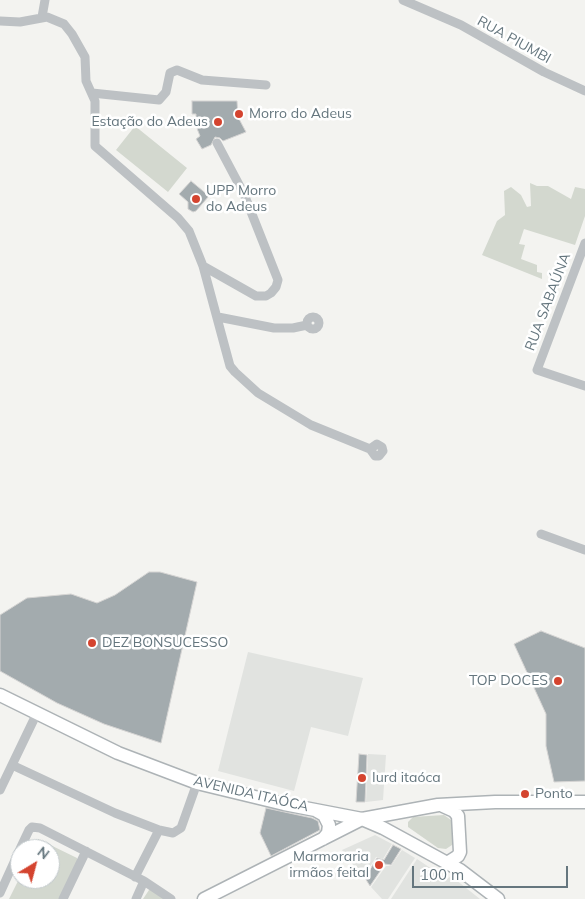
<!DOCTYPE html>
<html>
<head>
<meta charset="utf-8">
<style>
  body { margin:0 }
  #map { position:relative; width:585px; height:899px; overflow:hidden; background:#f3f3f0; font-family:Mulish,sans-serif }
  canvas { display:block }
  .north { position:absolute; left:10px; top:839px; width:50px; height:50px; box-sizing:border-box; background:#fff; border:1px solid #c1c8cb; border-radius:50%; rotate:37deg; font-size:14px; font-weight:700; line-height:20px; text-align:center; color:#65767e }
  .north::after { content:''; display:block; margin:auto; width:18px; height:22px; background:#d4442f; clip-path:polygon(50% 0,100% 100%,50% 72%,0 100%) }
  .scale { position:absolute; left:412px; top:866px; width:156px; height:22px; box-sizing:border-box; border:2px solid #65767e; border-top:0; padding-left:6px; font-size:15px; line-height:18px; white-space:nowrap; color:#65767e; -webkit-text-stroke:4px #fff; paint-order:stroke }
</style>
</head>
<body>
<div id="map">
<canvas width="585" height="899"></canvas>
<div class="north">N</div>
<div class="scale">100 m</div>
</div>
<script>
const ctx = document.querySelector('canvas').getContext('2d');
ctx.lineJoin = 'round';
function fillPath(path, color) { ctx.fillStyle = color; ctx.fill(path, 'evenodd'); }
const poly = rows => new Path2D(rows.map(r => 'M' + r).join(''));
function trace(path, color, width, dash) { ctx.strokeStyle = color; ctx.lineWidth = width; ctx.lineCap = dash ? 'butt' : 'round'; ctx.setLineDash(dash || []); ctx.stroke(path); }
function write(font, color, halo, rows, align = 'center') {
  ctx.font = font + ' Mulish,sans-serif'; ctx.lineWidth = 5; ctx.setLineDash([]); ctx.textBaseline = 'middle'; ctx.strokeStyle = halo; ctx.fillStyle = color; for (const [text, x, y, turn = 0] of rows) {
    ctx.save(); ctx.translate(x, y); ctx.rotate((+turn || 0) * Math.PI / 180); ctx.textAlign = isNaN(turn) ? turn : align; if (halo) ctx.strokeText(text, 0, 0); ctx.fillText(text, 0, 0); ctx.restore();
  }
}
fillPath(poly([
  [248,652,363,678,348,736,311,727,294,791,218,771],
  [368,754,386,755,383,800,366,802],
  [375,835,392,844,383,859,376,857,363,878,342,850],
  [402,850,415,858,388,899,382,899,371,887,386,866,391,866],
  [417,859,447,879,451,876,480,899,391,899]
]), '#e1e3e0');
fillPath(poly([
  [135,126,187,168,168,192,116,150],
  [530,183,537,186,548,186,571,199,575,187,585,189,585,216,575,245,524,229,519,244,525,245,521,259,537,265,537,272,542,273,542,279,482,255,497,221,505,215,504,191,511,187,521,195,527,207,531,206],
  [444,815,451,820,453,837,452,845,446,849,438,848,408,827,408,822,413,817],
  [38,839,77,858,77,863,60,899,9,899,20,877,20,879,50,879,50,849,33,849],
  [149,890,151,890,169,899,143,899]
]), '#d3d8cf');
const building = poly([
  [192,101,237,101,238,117,246,132,223,141,220,138,215,137,211,145,202,149,196,139,200,136,196,126,196,114,192,114,192,101],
  [191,181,209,196,196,211,193,212,188,209,188,202,179,194,191,181],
  [149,572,160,572,197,582,161,743,104,724,57,703,0,671,0,615,27,598,71,594,97,603,115,595,149,572],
  [541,631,585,648,585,781,554,782,546,746,546,714,514,644,541,631],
  [359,754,367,755,365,802,356,802,359,754],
  [266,808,312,818,318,821,320,830,271,856,260,833,266,808],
  [393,845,401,849,391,865,385,864,370,886,365,878,377,858,384,860,393,845]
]);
fillPath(building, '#a3abae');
trace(building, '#d5d4d3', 1);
const secondary = poly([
  [0,695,118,753,197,783,284,804,362,819,383,828,460,870,498,899],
  [443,806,454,811,458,816,460,852,458,856,447,863],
  [315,810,324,815,329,825,328,833,323,839],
  [204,899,362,819,438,805,495,802,585,802]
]);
trace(secondary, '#adb3b6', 15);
trace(poly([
  [403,0,461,25,544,72,585,91],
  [42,17,45,0],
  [0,21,20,22,47,17,64,24,72,34,85,57,86,81,95,101,95,146,178,218,189,231,203,266,230,366,235,372,258,393,311,425,370,449,375,456,379,456,383,451,382,447,377,444,370,449],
  [92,93,159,100,166,92,170,73,177,70,202,80,266,85],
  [585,243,537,370,585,386],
  [203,266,256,296,266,296,271,293,276,287,278,280,244,194,217,143],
  [218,317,274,328,293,328,307,325],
  '307 323a6 6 0 1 1 12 0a6 6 0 1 1-12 0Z',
  [541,534,585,550],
  [12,765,115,813,159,830,173,833,181,828,197,783],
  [0,790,36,715],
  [20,849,29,830,32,827,40,828,144,881,171,899],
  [135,877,159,830],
  [0,893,20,849],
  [63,899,86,851],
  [136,899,144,881]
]), '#bdc1c4', 9);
trace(secondary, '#fff', 12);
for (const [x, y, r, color] of [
  [239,114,5,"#d4442f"],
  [218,122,5,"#d4442f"],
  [196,199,5,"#d4442f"],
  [92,643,5,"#d4442f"],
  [558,681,5,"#d4442f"],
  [362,778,5,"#d4442f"],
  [525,794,5,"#d4442f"],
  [379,865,5,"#d4442f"]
]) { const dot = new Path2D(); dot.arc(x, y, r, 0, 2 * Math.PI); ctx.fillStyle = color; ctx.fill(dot); trace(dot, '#fff', 2); }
write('14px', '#65767e', '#fff', [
  ["RUA PIUMBI",514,40,29],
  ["RUA SABAÚNA",548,302,-69],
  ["AVENIDA ITAÓCA",251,794,13]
]);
write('14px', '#65767e', '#fff', [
  ["Morro do Adeus",249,114],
  ["Estação do Adeus",208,122,"right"],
  ["UPP Morro",206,191],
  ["do Adeus",206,207],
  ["DEZ BONSUCESSO",102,643],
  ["TOP DOCES",548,681,"right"],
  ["Iurd itaóca",372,778],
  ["Ponto",535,794],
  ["Marmoraria",369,857,"right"],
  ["irmãos feital",369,873,"right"]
], 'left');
</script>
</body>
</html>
